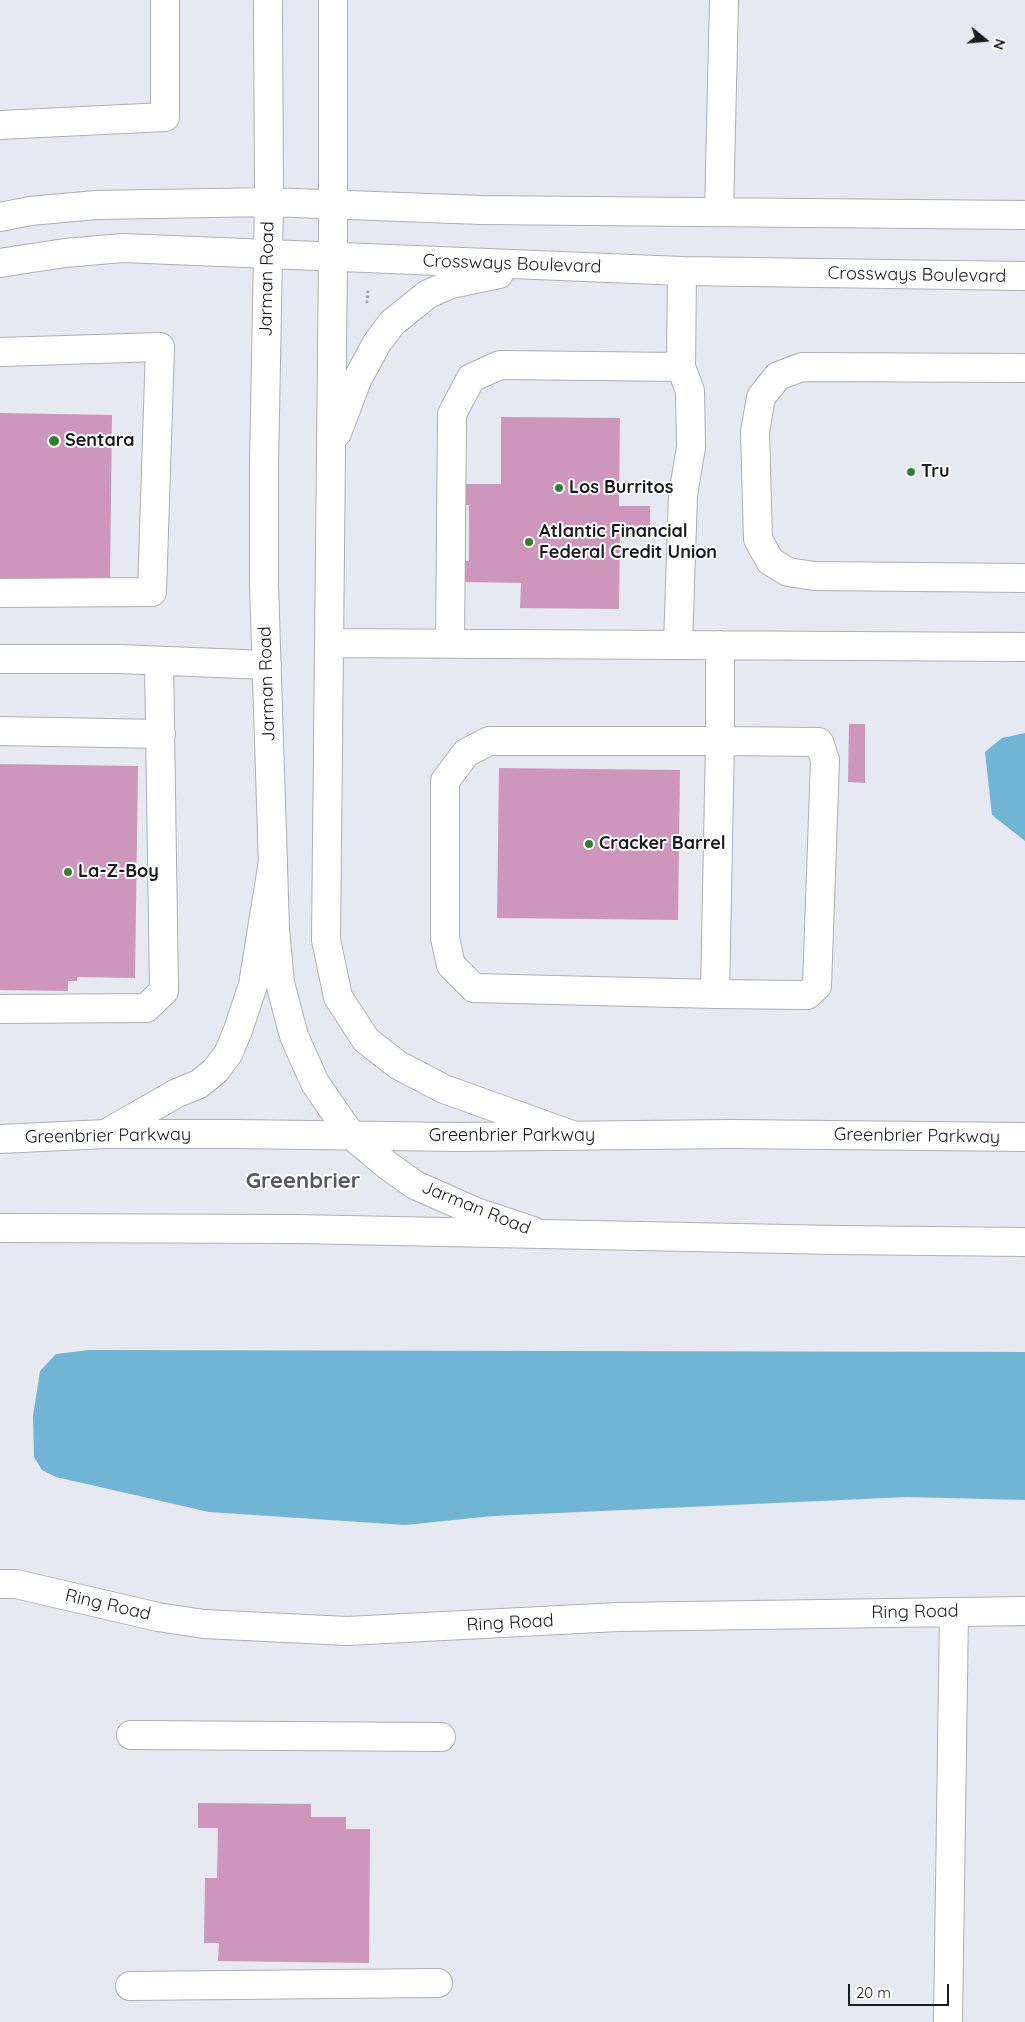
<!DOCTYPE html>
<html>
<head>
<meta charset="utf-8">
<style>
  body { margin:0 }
  #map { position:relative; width:1025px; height:2022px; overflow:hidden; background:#e6e8f2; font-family:Quicksand,sans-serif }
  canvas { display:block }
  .north { position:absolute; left:960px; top:15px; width:50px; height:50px; -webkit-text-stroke:4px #fff; paint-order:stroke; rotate:107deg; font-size:14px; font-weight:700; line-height:20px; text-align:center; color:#1a1b1f }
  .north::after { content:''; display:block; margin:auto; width:18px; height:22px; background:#1a1b1f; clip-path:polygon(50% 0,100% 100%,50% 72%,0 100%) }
  .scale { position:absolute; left:848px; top:1984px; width:101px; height:22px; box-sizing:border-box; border:2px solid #1a1b1f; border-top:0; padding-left:6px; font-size:15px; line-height:18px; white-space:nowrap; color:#1a1b1f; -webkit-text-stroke:4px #fff; paint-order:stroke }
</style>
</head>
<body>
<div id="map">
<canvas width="1025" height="2022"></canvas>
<div class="north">N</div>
<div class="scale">20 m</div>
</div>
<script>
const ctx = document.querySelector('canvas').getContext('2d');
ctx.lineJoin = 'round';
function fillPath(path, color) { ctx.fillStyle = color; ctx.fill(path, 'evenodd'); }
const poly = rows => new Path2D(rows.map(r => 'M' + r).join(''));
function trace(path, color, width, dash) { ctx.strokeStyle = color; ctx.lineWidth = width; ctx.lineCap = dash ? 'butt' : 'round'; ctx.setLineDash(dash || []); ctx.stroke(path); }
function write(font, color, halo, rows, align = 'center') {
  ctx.font = font + ' Quicksand,sans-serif'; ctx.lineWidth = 4; ctx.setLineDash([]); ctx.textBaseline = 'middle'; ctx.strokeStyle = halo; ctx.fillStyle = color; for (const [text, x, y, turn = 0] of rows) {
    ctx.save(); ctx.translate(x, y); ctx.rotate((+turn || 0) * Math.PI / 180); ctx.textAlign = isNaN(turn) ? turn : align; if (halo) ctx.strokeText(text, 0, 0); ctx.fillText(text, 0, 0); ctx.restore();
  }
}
fillPath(poly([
  [1025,733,1025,841,992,815,985,752,1002,738],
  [89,1350,1025,1352,1025,1500,907,1497,493,1516,405,1525,209,1512,56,1477,42,1470,34,1457,33,1416,40,1371,56,1354]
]), '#71b5d5');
fillPath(poly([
  [0,413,112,415,110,581,0,580],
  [501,417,620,418,619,506,650,506,650,529,620,529,619,609,520,608,521,583,465,582,465,561,469,561,469,505,466,505,466,484,501,484],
  [849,724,865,724,865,783,848,782],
  [0,764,138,766,135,978,77,977,77,981,68,981,68,991,0,990],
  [499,768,680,770,678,920,497,918],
  [198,1803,311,1804,311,1817,346,1817,346,1829,370,1829,369,1963,218,1961,219,1943,204,1943,205,1878,217,1878,218,1828,198,1828]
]), '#ce96ba');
const minor = poly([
  [268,0,269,202,264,466,264,584,275,929,280,983,294,1036,315,1083,350,1134,387,1165,415,1185,476,1212,533,1231],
  [333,0,333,257,326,940,338,997,366,1040,398,1065,444,1089,572,1135],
  [0,125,165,117,165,0],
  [719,212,724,0],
  [0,217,30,211,96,205,269,202,481,210,1025,215],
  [0,263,65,253,123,248,682,271,1025,276],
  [0,352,160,347,152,592,0,593],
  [1025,368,802,367,778,376,761,397,755,432,758,539,770,561,788,572,814,576,1025,578],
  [337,433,357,380,377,343,392,323,428,294,451,284,499,274],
  [329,643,1025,647],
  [450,643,452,414,471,378,500,365,681,367],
  [678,645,683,495,691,447,690,391,681,367,682,271],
  [0,659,119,659,267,665],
  [0,731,161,734],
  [715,994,807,995,817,986,825,760,819,742,720,741,489,741,466,753,445,781,445,938,451,965,474,988,715,994,720,741,720,645],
  [0,1009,146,1008,164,991,159,661],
  [0,1584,16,1584,158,1617,204,1624,347,1631,618,1617,1025,1611],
  [131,1735,441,1737],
  [130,1986,438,1983],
  [948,2022,954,1612]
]);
const major = poly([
  [107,1133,177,1093,199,1084,215,1071,228,1054,238,1030,253,985,273,861],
  [0,1139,105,1134,234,1134,459,1137,732,1134,1025,1137],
  [0,1228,297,1229,836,1240,1025,1242]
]);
trace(minor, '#adafb8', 30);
trace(major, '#adafb8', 30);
trace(poly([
  [367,303,368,289]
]), '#a4a6ae', 3, [2.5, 2.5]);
trace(minor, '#fff', 28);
trace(major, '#fff', 28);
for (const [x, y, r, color] of [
  [54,441,6,"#2e802c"],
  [911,472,5,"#2e802c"],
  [559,488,5,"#2e802c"],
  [529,542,5,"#2e802c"],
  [589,844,5,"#2e802c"],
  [68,872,5,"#2e802c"]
]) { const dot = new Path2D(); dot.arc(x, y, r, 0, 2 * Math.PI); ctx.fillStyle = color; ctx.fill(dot); trace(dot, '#fff', 2); }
write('18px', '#1a1b1f', '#fff', [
  ["Crossways Boulevard",512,264,2],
  ["Crossways Boulevard",917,275,1],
  ["Jarman Road",267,279,-89],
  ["Jarman Road",267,684,-92],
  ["Greenbrier Parkway",108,1136,-1],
  ["Greenbrier Parkway",512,1136],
  ["Greenbrier Parkway",917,1136,1],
  ["Jarman Road",476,1208,22],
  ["Ring Road",108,1605,13],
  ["Ring Road",915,1612,-1],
  ["Ring Road",510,1623,-3]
]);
write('bold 18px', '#1a1b1f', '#fff', [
  ["Sentara",65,441],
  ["Tru",921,472],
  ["Los Burritos",569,488],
  ["Atlantic Financial",539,532],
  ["Federal Credit Union",539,553],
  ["Cracker Barrel",599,844],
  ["La-Z-Boy",78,872]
], 'left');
write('bold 22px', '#565760', '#fff', [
  ["Greenbrier",303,1181]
]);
</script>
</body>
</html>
